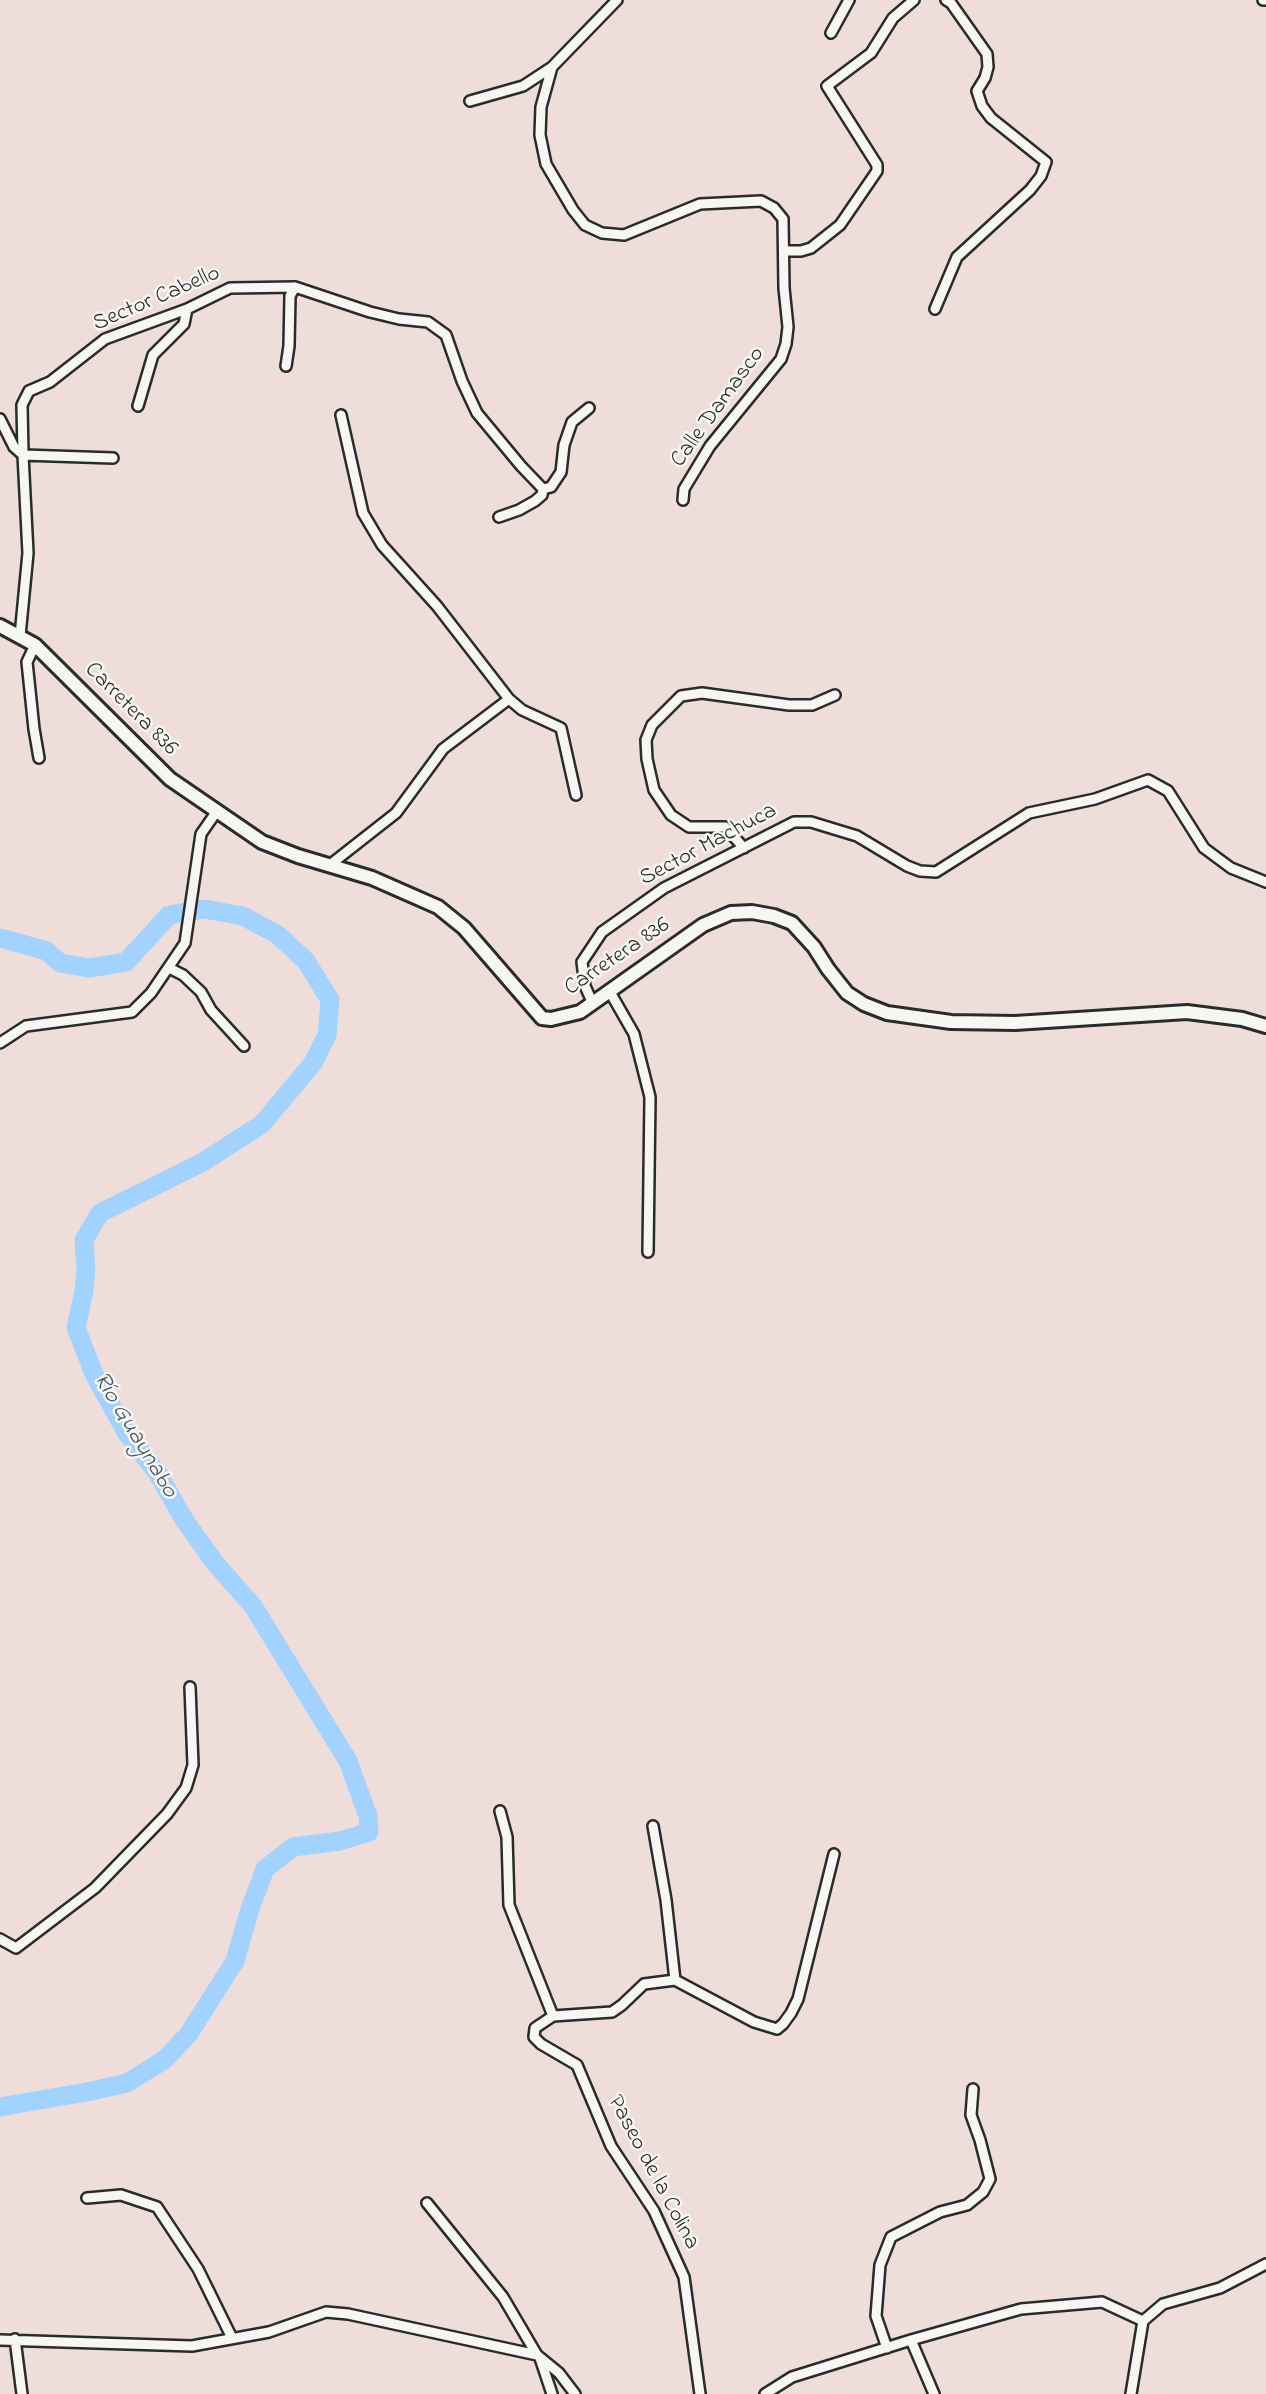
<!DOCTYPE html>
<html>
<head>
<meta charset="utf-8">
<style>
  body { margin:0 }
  canvas { display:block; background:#efddd9 }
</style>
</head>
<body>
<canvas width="1266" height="2394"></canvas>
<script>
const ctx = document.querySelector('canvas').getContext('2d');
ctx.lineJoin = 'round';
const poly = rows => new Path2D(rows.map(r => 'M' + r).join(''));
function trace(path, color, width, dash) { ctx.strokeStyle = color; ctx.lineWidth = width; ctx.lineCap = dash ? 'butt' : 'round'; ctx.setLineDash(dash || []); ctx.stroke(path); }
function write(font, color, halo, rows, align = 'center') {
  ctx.font = font + ' "Indie Flower",sans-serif'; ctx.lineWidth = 5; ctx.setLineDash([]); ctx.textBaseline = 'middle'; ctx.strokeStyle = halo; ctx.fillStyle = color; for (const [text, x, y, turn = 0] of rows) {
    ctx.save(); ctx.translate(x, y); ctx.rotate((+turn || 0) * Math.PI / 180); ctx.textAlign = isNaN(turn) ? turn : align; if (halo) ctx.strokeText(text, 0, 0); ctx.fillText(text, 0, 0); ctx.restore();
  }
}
trace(poly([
  [0,938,47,951,60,963,89,968,126,962,169,915,204,909,243,916,278,935,306,961,330,1000,327,1035,313,1063,262,1124,203,1162,100,1213,84,1240,86,1269,84,1291,76,1328,95,1376,126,1432,158,1474,185,1521,215,1563,253,1606,348,1761,368,1816,369,1832,340,1841,293,1847,265,1869,250,1909,235,1961,188,2035,164,2060,127,2083,87,2092,0,2107]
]), '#a2d3fe', 19);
const street = poly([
  [617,0,552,67,541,107,540,135,546,164,573,210,585,225,602,233,624,235,700,204,761,201,774,208,783,219,784,288,788,327,786,344,781,359,710,446,684,489,683,500],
  [1263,0,1266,0],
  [831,33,849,0],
  [470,101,523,86,552,67],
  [784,251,801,251,811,248,840,225,877,171,877,165,827,86,871,53,893,18,914,0],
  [935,309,957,257,1030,190,1041,176,1046,162,991,118,982,106,977,91,985,78,988,67,987,54,951,3,946,0],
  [286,366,289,346,290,296,295,287],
  [138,406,153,355,184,324,187,309],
  [341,415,363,513,382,545,437,606,509,699,522,710,561,728,576,795],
  [0,419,14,447,23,455,28,553,20,636],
  [113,458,23,455,22,405,29,391,50,382,105,339,187,309,230,288,295,287,370,312,399,319,428,322,446,335,462,381,477,413,521,466,543,489,542,495,535,501,519,510,499,517],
  [543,489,551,487,561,472,564,445,572,422,589,408],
  [35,645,27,662,34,729,39,758],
  [744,848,725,827,689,827,671,815,654,790,647,759,646,740,652,725,681,696,702,693,789,705,812,705,835,695],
  [331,864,396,813,443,749,509,699],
  [169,968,183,975,201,992,211,1010,244,1046],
  [610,992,634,1034,650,1097,648,1252],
  [593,1004,585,986,582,962,602,932,664,888,794,822,811,822,857,836,907,866,920,871,936,872,1029,813,1095,799,1148,780,1168,791,1204,848,1231,868,1266,882],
  [0,1043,26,1026,132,1012,151,993,185,943,201,834,217,811],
  [500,1811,507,1837,509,1905,553,2016],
  [653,1826,666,1900,675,1980],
  [0,1939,16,1948,95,1888,167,1814,186,1788,193,1765,190,1687],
  [87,2198,121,2195,157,2207,198,2269,232,2338],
  [427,2203,503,2297,537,2355,559,2373,575,2394],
  [15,2339,22,2394],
  [0,2340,192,2346,269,2332,326,2312,348,2314,537,2355],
  [911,2340,934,2394],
  [887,2348,876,2316,880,2265,891,2237,940,2212,967,2205,983,2192,990,2179,980,2140,971,2115,973,2089],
  [540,2358,552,2394],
  [700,2394,684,2277,654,2211,611,2146,577,2065,541,2044,534,2037,535,2028,553,2016,612,2012,622,2005,644,1984,675,1980,754,2022,777,2029,783,2024,791,2013,798,1999,834,1854],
  [765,2394,792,2377,911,2340,1021,2309,1102,2302,1143,2321],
  [1131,2394,1143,2321,1163,2304,1220,2288,1266,2264]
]);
const secondary = poly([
  [0,626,35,645,170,779,262,842,298,856,372,878,438,907,464,928,542,1018,551,1019,580,1012,703,925,731,913,752,912,774,916,792,923,814,947,828,969,847,993,864,1004,887,1013,951,1022,1015,1023,1187,1012,1242,1019,1266,1026]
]);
trace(street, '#2b2b2b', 14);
trace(secondary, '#2b2b2b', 18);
trace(street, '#f6f6f2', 9);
trace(secondary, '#f6f6f2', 12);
write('23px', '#2b2b2b', '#f6f6f2', [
  ["Sector Cabello",157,300,-23],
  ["Calle Damasco",719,408,-54],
  ["Carretera 836",130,710,45],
  ["Sector Machuca",709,846,-28],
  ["Carretera 836",618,958,-34],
  ["Paseo de la Colina",652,2173,62]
]);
write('italic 24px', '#495560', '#f6f6f2', [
  ["Río Guaynabo",134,1436,59]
]);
</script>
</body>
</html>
